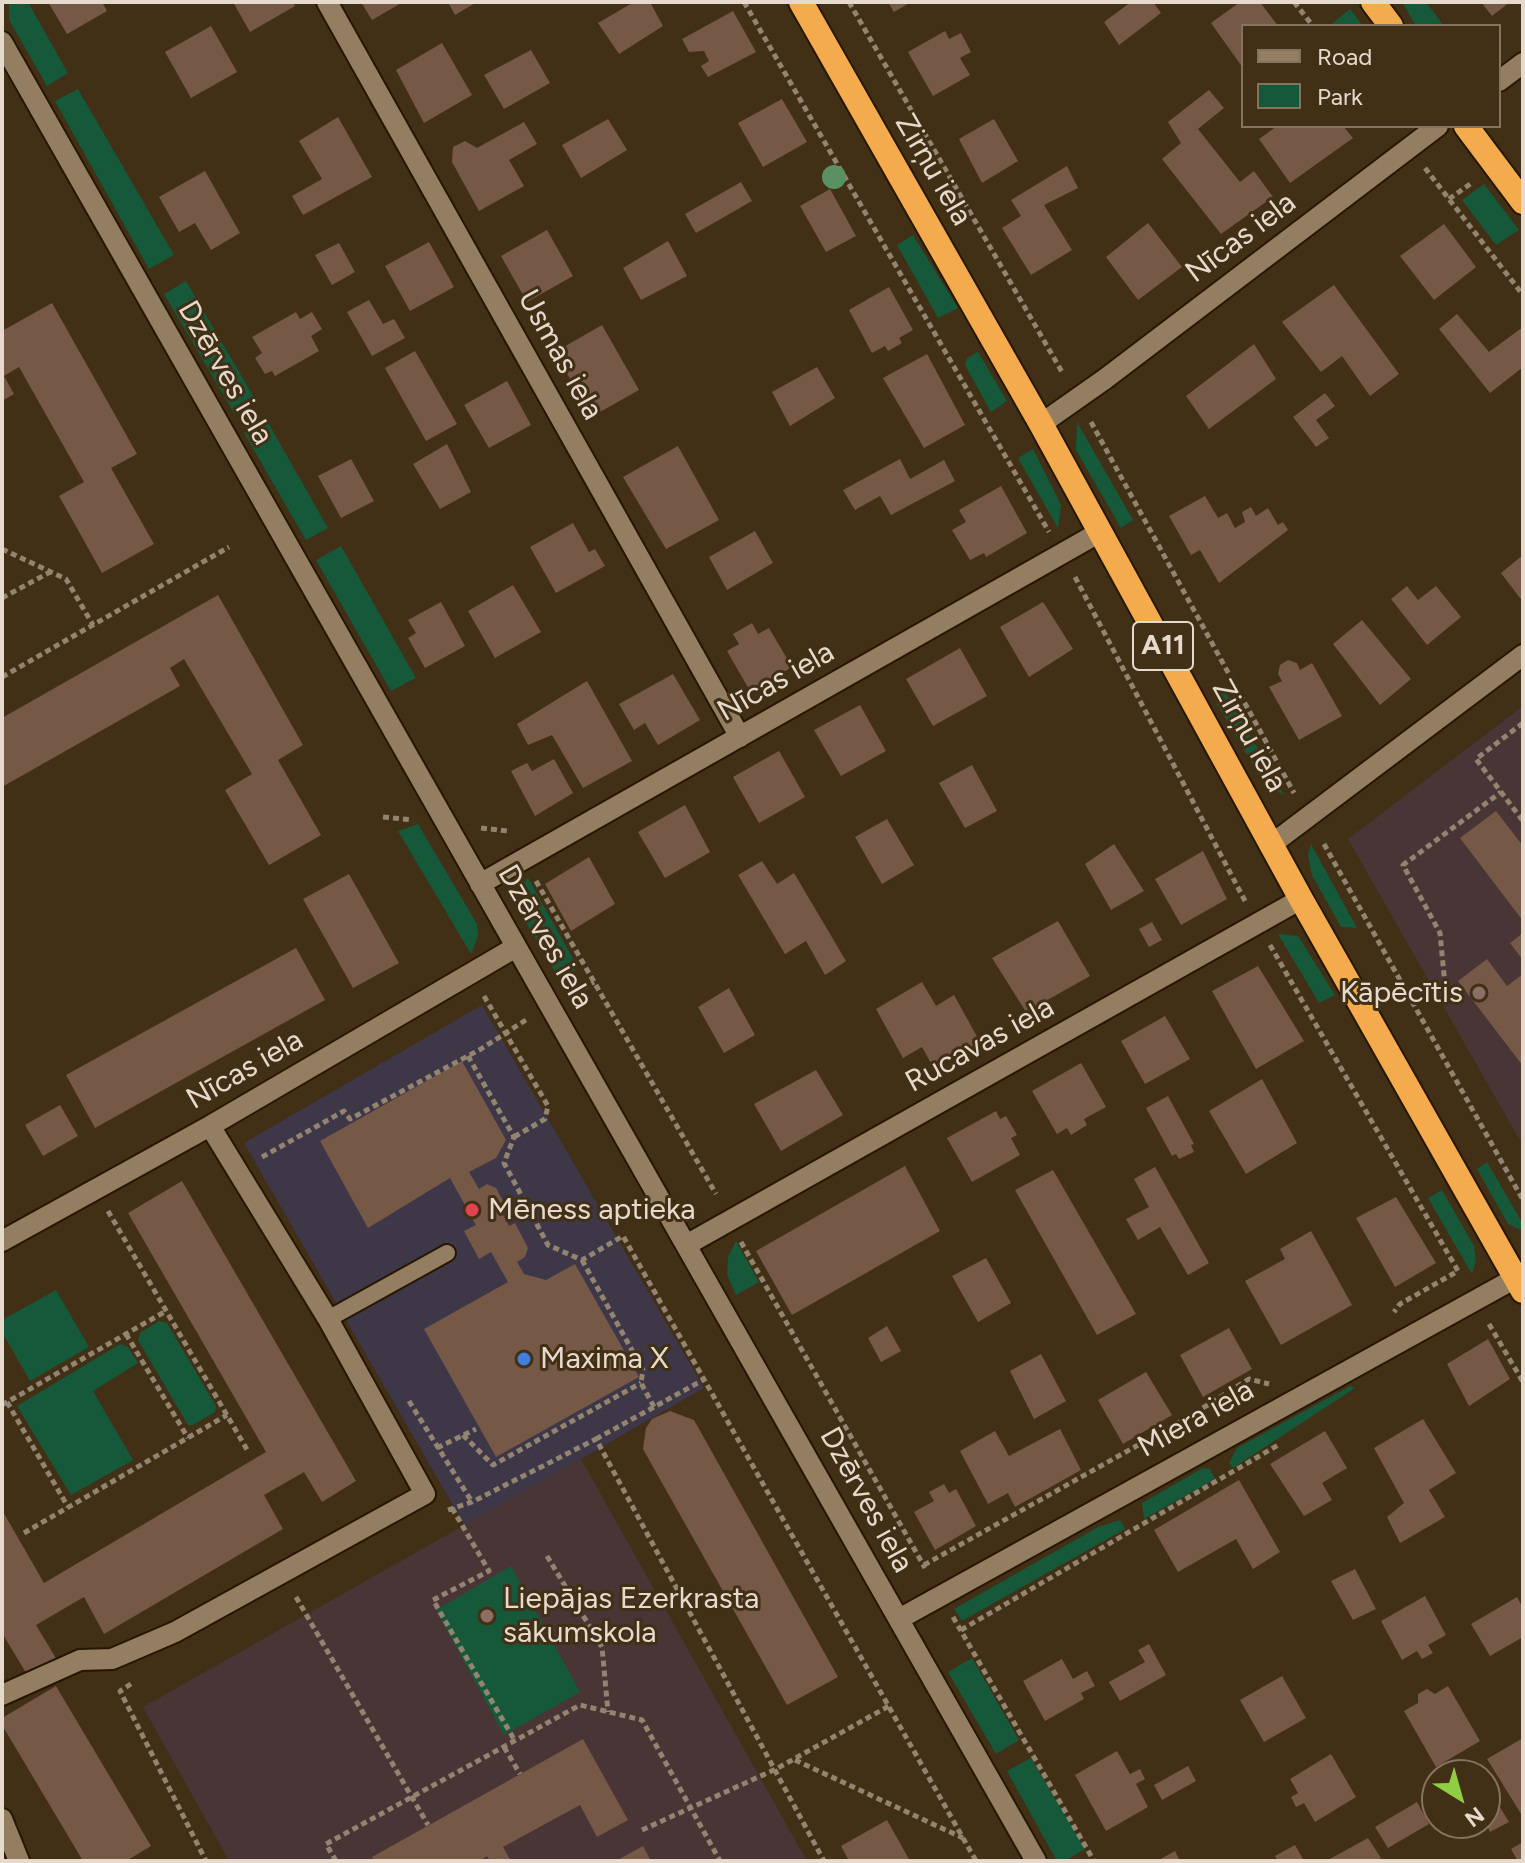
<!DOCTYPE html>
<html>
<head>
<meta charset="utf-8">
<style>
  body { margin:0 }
  #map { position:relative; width:1525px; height:1863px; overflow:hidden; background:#412f16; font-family:Figtree,sans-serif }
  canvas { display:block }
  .frame { position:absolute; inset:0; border:4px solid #e6dacc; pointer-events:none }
  .legend { position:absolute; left:1241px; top:24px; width:260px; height:104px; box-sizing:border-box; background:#412f16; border:2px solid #83735f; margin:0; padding:10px 14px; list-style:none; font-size:24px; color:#e6dacc }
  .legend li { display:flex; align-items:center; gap:16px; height:40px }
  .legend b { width:40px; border:2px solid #83735f }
  .north { position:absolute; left:1421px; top:1759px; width:80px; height:80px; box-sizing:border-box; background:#412f16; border:2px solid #83735f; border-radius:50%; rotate:143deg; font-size:22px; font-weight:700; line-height:32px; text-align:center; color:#e6dacc }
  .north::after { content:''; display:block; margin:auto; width:28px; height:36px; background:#8fcd42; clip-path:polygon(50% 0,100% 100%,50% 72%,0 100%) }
</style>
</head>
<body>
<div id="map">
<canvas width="1525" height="1863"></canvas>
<div class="frame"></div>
<ul class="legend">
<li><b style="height:10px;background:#937e62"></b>Road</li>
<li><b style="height:22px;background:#16593a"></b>Park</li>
</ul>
<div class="north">N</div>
</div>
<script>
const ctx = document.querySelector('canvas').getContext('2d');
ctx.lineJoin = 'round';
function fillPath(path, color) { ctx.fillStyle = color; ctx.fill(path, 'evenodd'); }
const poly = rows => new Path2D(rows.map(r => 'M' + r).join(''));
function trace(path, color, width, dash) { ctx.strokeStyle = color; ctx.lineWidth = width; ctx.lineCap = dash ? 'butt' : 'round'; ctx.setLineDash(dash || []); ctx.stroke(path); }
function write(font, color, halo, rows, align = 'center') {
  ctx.font = font + ' Figtree,sans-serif'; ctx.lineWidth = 6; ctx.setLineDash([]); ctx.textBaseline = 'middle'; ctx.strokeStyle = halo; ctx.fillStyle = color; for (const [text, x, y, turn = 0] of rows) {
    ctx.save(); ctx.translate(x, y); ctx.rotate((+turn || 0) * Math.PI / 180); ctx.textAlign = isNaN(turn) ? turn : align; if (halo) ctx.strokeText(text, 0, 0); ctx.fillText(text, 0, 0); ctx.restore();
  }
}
fillPath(poly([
  [482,1005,704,1388,465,1526,244,1143]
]), '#3d3748');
fillPath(poly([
  [1523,706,1523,1146,1348,839],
  [581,1459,807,1861,229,1861,143,1707]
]), '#493436');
fillPath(poly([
  [9,2,28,2,68,73,47,86,9,20],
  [1402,2,1426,2,1444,26,1416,26],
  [1350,9,1363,26,1329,26],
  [78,89,174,255,149,269,55,101],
  [1484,184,1519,230,1496,245,1462,200],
  [913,235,958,308,938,318,897,245],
  [186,281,255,399,234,413,164,294],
  [978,352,1007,401,991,412,965,365,967,358],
  [266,419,328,528,306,540,244,433],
  [1077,422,1133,520,1121,528,1076,450],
  [1033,449,1061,505,1058,528,1018,458],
  [341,546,416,678,391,691,316,560],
  [1222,686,1284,795,1265,786,1217,704],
  [418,824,477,924,478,936,471,954,398,831],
  [1311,844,1357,928,1341,927,1312,875,1308,855],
  [528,878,576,964,572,982,564,987,520,913,521,886],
  [1278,934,1298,936,1335,995,1319,1003],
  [1487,1162,1523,1224,1523,1231,1508,1224,1477,1169],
  [1442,1190,1474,1246,1476,1260,1472,1274,1428,1198],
  [736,1241,759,1282,736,1295,727,1275,728,1257],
  [56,1290,89,1347,30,1381,2,1332,2,1320],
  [159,1321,167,1323,216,1406,215,1412,193,1425,188,1425,138,1340,140,1333],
  [120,1344,128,1347,138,1363,93,1391,133,1460,71,1495,17,1406],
  [1350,1386,1355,1388,1233,1468,1229,1463,1237,1448],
  [1203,1468,1210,1469,1215,1479,1144,1519,1142,1503],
  [1120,1520,1125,1529,962,1621,954,1609,1098,1527],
  [511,1566,580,1692,504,1735,436,1610],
  [972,1658,1019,1740,996,1754,948,1672],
  [1031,1758,1085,1849,1065,1861,1057,1861,1007,1771]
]), '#16593a');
fillPath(poly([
  [48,2,102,2,107,11,67,34],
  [233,2,293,2,295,6,250,32],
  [361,2,403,2,372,20],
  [448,2,477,2,455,15],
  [634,2,650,2,663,26,619,54,598,23],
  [888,2,911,2,894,12],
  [1131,2,1153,2,1161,13,1119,45,1104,22],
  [1240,2,1260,2,1278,26,1243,26,1243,68,1211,23],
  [1481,2,1510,2,1492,16],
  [733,11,756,52,708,77,701,66,709,61,704,51,689,52,682,39],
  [211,26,237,72,191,98,165,52],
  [945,31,949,39,961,33,971,52,960,58,970,75,933,96,908,52],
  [442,43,472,95,424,123,396,70],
  [531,50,550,83,504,109,484,75],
  [1209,90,1224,108,1198,129,1240,182,1254,171,1273,197,1221,234,1162,159,1181,143,1168,122],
  [782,99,807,142,763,167,738,123],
  [338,117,372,177,303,215,292,196,322,179,299,141],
  [608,119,627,150,581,178,562,145],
  [994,119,1018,161,982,183,959,139],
  [524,122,537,144,509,160,524,186,479,211,452,162,453,147,465,141,477,148],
  [1277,126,1343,126,1353,138,1290,183,1259,139],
  [1067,166,1078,188,1044,205,1072,250,1031,275,1002,228,1021,216,1011,200],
  [205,171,240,233,211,250,195,223,179,232,159,197],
  [741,182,752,201,696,233,685,214],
  [830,189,856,236,826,252,800,206],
  [1148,223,1182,267,1138,300,1106,257],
  [1444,224,1476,267,1434,300,1400,256],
  [547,230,573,276,527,302,501,256],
  [668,241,687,276,641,300,623,268],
  [429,242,454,287,410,311,385,266],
  [339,243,355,272,332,285,315,255],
  [1334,285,1399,374,1370,396,1342,356,1321,372,1282,322],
  [889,287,913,330,899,338,902,343,888,351,885,346,872,353,849,310],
  [369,300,383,324,394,319,405,338,372,356,347,312],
  [52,303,137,454,111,468,154,544,102,573,59,496,84,482,19,367,4,376,14,394,2,401,2,331],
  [296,312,300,319,312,312,322,329,311,336,319,351,275,376,272,371,265,374,255,358,262,353,252,337],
  [1457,314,1489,352,1523,327,1523,367,1490,393,1439,329],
  [602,325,639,390,591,417,555,352],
  [1254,344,1276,379,1209,429,1186,396],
  [415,351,457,424,426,441,385,368],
  [927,354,965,425,924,448,883,378],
  [817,367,835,398,790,426,772,392],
  [507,381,531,425,489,448,464,405],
  [1325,393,1335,406,1316,420,1329,438,1316,447,1293,417],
  [447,444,471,492,440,509,413,464],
  [678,446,719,520,666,549,623,477],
  [351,459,374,501,341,518,318,476],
  [900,459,910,479,944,460,955,481,891,515,880,496,855,510,843,490],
  [1001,486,1027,533,986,557,984,553,970,560,952,530,966,522,959,510],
  [1205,496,1218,518,1227,513,1235,528,1245,522,1242,512,1251,507,1256,516,1268,508,1278,525,1283,522,1288,530,1219,583,1200,550,1191,555,1169,516],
  [573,523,589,552,595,549,605,566,556,593,530,547],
  [755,531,773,563,727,590,709,557],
  [1523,555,1523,602,1501,573],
  [513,585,541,632,495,658,468,611],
  [1407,586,1418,600,1436,586,1461,617,1427,645,1391,599],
  [218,595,303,745,278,760,321,835,269,865,225,790,252,774,184,659,170,668,180,686,2,787,2,718],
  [441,602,465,646,425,668,408,638,416,633,408,620],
  [1043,602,1073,649,1029,677,1000,627],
  [1362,620,1411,679,1380,705,1333,644],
  [752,623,758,634,769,628,792,667,750,691,727,651,739,644,733,634],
  [960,648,987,696,933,726,906,679],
  [1288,660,1297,663,1300,670,1312,663,1342,716,1299,740,1269,687,1282,681,1278,674,1280,665],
  [673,674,700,720,658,745,645,723,634,730,619,704],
  [587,681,632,761,583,788,552,735,528,745,517,724],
  [860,705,886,751,841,776,814,730],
  [779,751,805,797,759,823,733,777],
  [554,759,573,793,535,816,511,771,527,763,532,771],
  [972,765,997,811,965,828,939,783],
  [685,805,710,852,665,878,638,832],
  [1496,811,1523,846,1523,921,1460,838],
  [887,819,914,865,882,884,855,837],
  [1114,844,1144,891,1111,910,1085,864],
  [1203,851,1227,899,1181,925,1155,879],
  [589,857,615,904,571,931,545,884],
  [762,861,777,884,794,873,846,961,825,975,806,941,785,954,738,875],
  [349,874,399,963,353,988,303,899],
  [1058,921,1090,976,1026,1012,992,958],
  [1152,922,1162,940,1149,947,1139,929],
  [1523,933,1523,960,1510,943],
  [296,948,325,1000,95,1128,66,1075],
  [1487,959,1507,986,1523,974,1523,1066,1458,981],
  [1258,966,1304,1041,1256,1069,1212,991],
  [922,982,936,1006,954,995,980,1042,934,1069,922,1047,903,1058,876,1009],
  [729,988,755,1035,724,1053,698,1007],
  [1165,1016,1190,1059,1145,1084,1121,1041],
  [462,1061,506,1140,496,1158,469,1172,479,1189,487,1184,496,1188,508,1210,502,1213,509,1226,515,1223,528,1248,525,1257,517,1262,524,1274,546,1280,575,1264,639,1377,496,1457,424,1329,508,1282,491,1252,479,1259,464,1231,476,1225,450,1178,368,1228,320,1141],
  [1081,1063,1106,1107,1084,1119,1087,1125,1071,1135,1067,1128,1057,1134,1032,1091],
  [816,1070,843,1115,781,1151,754,1104],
  [1262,1079,1297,1143,1246,1174,1209,1111],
  [1168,1096,1194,1144,1191,1145,1194,1152,1179,1159,1176,1154,1172,1156,1146,1108],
  [60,1105,78,1136,43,1156,25,1125],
  [996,1111,1000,1119,1006,1116,1017,1135,1011,1138,1020,1155,972,1182,947,1138],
  [905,1166,940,1231,792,1315,756,1251],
  [1155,1167,1209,1263,1188,1275,1160,1227,1138,1240,1126,1219,1149,1207,1134,1179],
  [1053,1170,1136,1314,1097,1335,1015,1190],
  [182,1181,356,1481,322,1502,304,1472,264,1495,283,1529,104,1634,84,1597,36,1625,60,1665,31,1681,2,1633,2,1510,44,1583,266,1452,128,1213],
  [1396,1197,1436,1263,1395,1287,1356,1218],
  [1311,1231,1352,1305,1281,1345,1245,1281,1285,1259,1280,1249],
  [986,1258,1011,1303,978,1322,952,1276],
  [887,1326,901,1351,881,1362,868,1338],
  [1229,1328,1252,1369,1203,1397,1180,1355],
  [1488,1339,1510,1379,1469,1406,1447,1364],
  [1041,1354,1066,1401,1034,1419,1010,1371],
  [1146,1372,1172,1415,1123,1444,1098,1400],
  [670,1411,694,1420,838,1677,787,1705,643,1449,646,1428,652,1419],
  [1423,1419,1456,1473,1429,1490,1445,1517,1400,1543,1387,1517,1404,1503,1374,1448],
  [1060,1429,1081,1470,1015,1507,1008,1493,988,1504,960,1451,995,1431,1009,1456],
  [1325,1431,1347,1468,1322,1483,1332,1500,1304,1516,1270,1464],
  [1239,1480,1280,1552,1253,1569,1236,1539,1178,1572,1154,1530],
  [944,1484,949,1493,956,1489,976,1526,935,1550,914,1512,934,1501,929,1492],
  [1355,1569,1376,1609,1353,1620,1331,1581],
  [1425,1596,1446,1635,1428,1645,1433,1653,1422,1659,1417,1651,1402,1660,1381,1621],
  [1517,1597,1523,1608,1523,1637,1490,1656,1471,1624],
  [1149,1644,1166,1675,1120,1701,1109,1682,1145,1662,1138,1650],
  [1062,1659,1073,1679,1087,1671,1095,1686,1081,1693,1084,1699,1045,1721,1023,1681],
  [1282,1676,1306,1718,1264,1742,1240,1700],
  [56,1686,151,1846,126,1861,83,1861,2,1725,2,1718],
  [1448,1686,1480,1741,1436,1767,1404,1711,1418,1703,1418,1694,1427,1689,1435,1694],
  [1523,1738,1523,1817,1487,1759],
  [583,1739,628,1820,597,1837,580,1805,503,1847,511,1861,490,1861,487,1856,479,1861,374,1861,372,1857],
  [1117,1751,1130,1774,1140,1769,1145,1779,1136,1784,1148,1807,1106,1831,1075,1775],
  [1331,1754,1356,1797,1315,1822,1304,1803,1296,1807,1291,1797,1298,1793,1290,1779],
  [1188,1766,1196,1781,1162,1800,1154,1785],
  [1492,1794,1509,1822,1490,1832,1485,1822,1485,1798],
  [1417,1802,1429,1824,1388,1848,1375,1827],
  [887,1820,910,1861,849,1861,841,1846],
  [1368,1838,1381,1858,1377,1861,1326,1861],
  [1523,1842,1523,1861,1518,1861,1511,1849],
  [1295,1845,1304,1861,1278,1861,1275,1856],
  [643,1846,651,1861,616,1861],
  [1175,1851,1180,1861,1157,1861]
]), '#765847');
const lane = poly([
  [328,1319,447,1253]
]);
const street = poly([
  [327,2,740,737],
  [2,42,1036,1861],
  [1499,81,1523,63],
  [1041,424,1105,379,1438,126],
  [1272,844,1523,655],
  [480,884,1100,532],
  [2,1241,210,1126,516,947],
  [688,1244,1301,899],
  [899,1619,1523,1274],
  [2,1695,80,1660,112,1659,175,1632,425,1494,328,1319,210,1126],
  [2,1819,19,1861]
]);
const highway = poly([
  [801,2,1041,424,1301,899,1523,1291],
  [1373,2,1391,26],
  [1466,126,1523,202]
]);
trace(lane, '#281700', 20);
trace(street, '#281700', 24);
trace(highway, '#281700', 28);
trace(poly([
  [744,2,1049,532],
  [849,2,1062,372],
  [1294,2,1313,26],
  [1425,168,1523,295],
  [1449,199,1473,182],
  [1091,422,1294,793],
  [2,549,66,579,93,625],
  [1075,577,1245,901],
  [2,598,50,572],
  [2,677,229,547],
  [1523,723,1476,759,1523,821],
  [383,817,413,820],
  [481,828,508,831],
  [1324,844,1523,1200],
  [536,881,716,1194],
  [1270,945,1458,1271,1400,1304,1394,1312],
  [574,993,594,982],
  [484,996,548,1106,545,1119,514,1137],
  [1456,1003,1445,985,1440,933,1403,865,1501,792],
  [468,1056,514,1137,504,1163,548,1245,582,1260,623,1236,976,1861],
  [262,1157,344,1111,350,1119,481,1049,529,1018],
  [108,1211,249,1453],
  [741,1242,925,1568],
  [582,1260,643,1370,641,1383,654,1407],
  [1489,1324,1523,1382],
  [126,1334,188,1438],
  [409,1401,472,1502],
  [7,1402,68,1507],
  [2,1405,166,1311],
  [463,1435,493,1465,641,1383],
  [596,1439,703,1380],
  [437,1448,476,1429],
  [452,1508,489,1571,433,1600,515,1741],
  [448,1510,472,1502,596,1439,824,1861],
  [24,1533,227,1415],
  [547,1556,602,1647,608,1712],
  [924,1565,1190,1416,1249,1379,1269,1384],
  [296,1597,428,1825],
  [953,1617,1094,1861],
  [961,1630,1280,1444],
  [131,1684,120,1691,206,1861],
  [504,1747,520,1774],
  [795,1760,963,1838],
  [642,1830,776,1769,889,1706],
  [336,1861,326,1844,580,1705,642,1720,720,1861]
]), '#938470', 5, [6, 4]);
trace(lane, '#937e62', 16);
trace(street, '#937e62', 20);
trace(highway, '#f4ab4d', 24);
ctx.fillStyle = '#599064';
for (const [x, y] of [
  [834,177]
]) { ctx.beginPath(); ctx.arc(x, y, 12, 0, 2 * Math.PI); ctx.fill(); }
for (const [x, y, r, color] of [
  [1479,993,8,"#8d6e63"],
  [472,1210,8,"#e0444e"],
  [524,1359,8,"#3f7fe0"],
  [487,1616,8,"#8d6e63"]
]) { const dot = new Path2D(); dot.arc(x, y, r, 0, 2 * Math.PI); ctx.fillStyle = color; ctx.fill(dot); trace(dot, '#412f16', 3); }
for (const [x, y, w] of [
  [1163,646,60]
]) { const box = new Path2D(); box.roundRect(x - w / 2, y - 24, w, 48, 6); ctx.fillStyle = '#412f16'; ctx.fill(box); trace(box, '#e6dacc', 2); }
write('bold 28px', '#e6dacc', null, [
  ["A11",1163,646]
]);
write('30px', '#e6dacc', '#412f16', [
  ["Zirņu iela",933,170,60],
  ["Nīcas iela",1241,238,-37],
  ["Usmas iela",560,355,61],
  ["Dzērves iela",225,373,60],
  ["Nīcas iela",776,682,-30],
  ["Zirņu iela",1249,736,61],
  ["Dzērves iela",545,937,60],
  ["Rucavas iela",980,1045,-29],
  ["Nīcas iela",245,1070,-30],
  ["Miera iela",1196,1419,-29],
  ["Dzērves iela",866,1500,61]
]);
write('30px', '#e6dacc', '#412f16', [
  ["Kāpēcītis",1463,993,"right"],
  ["Mēness aptieka",488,1210],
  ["Maxima X",540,1359],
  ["Liepājas Ezerkrasta",503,1599],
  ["sākumskola",503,1633]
], 'left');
</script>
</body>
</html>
